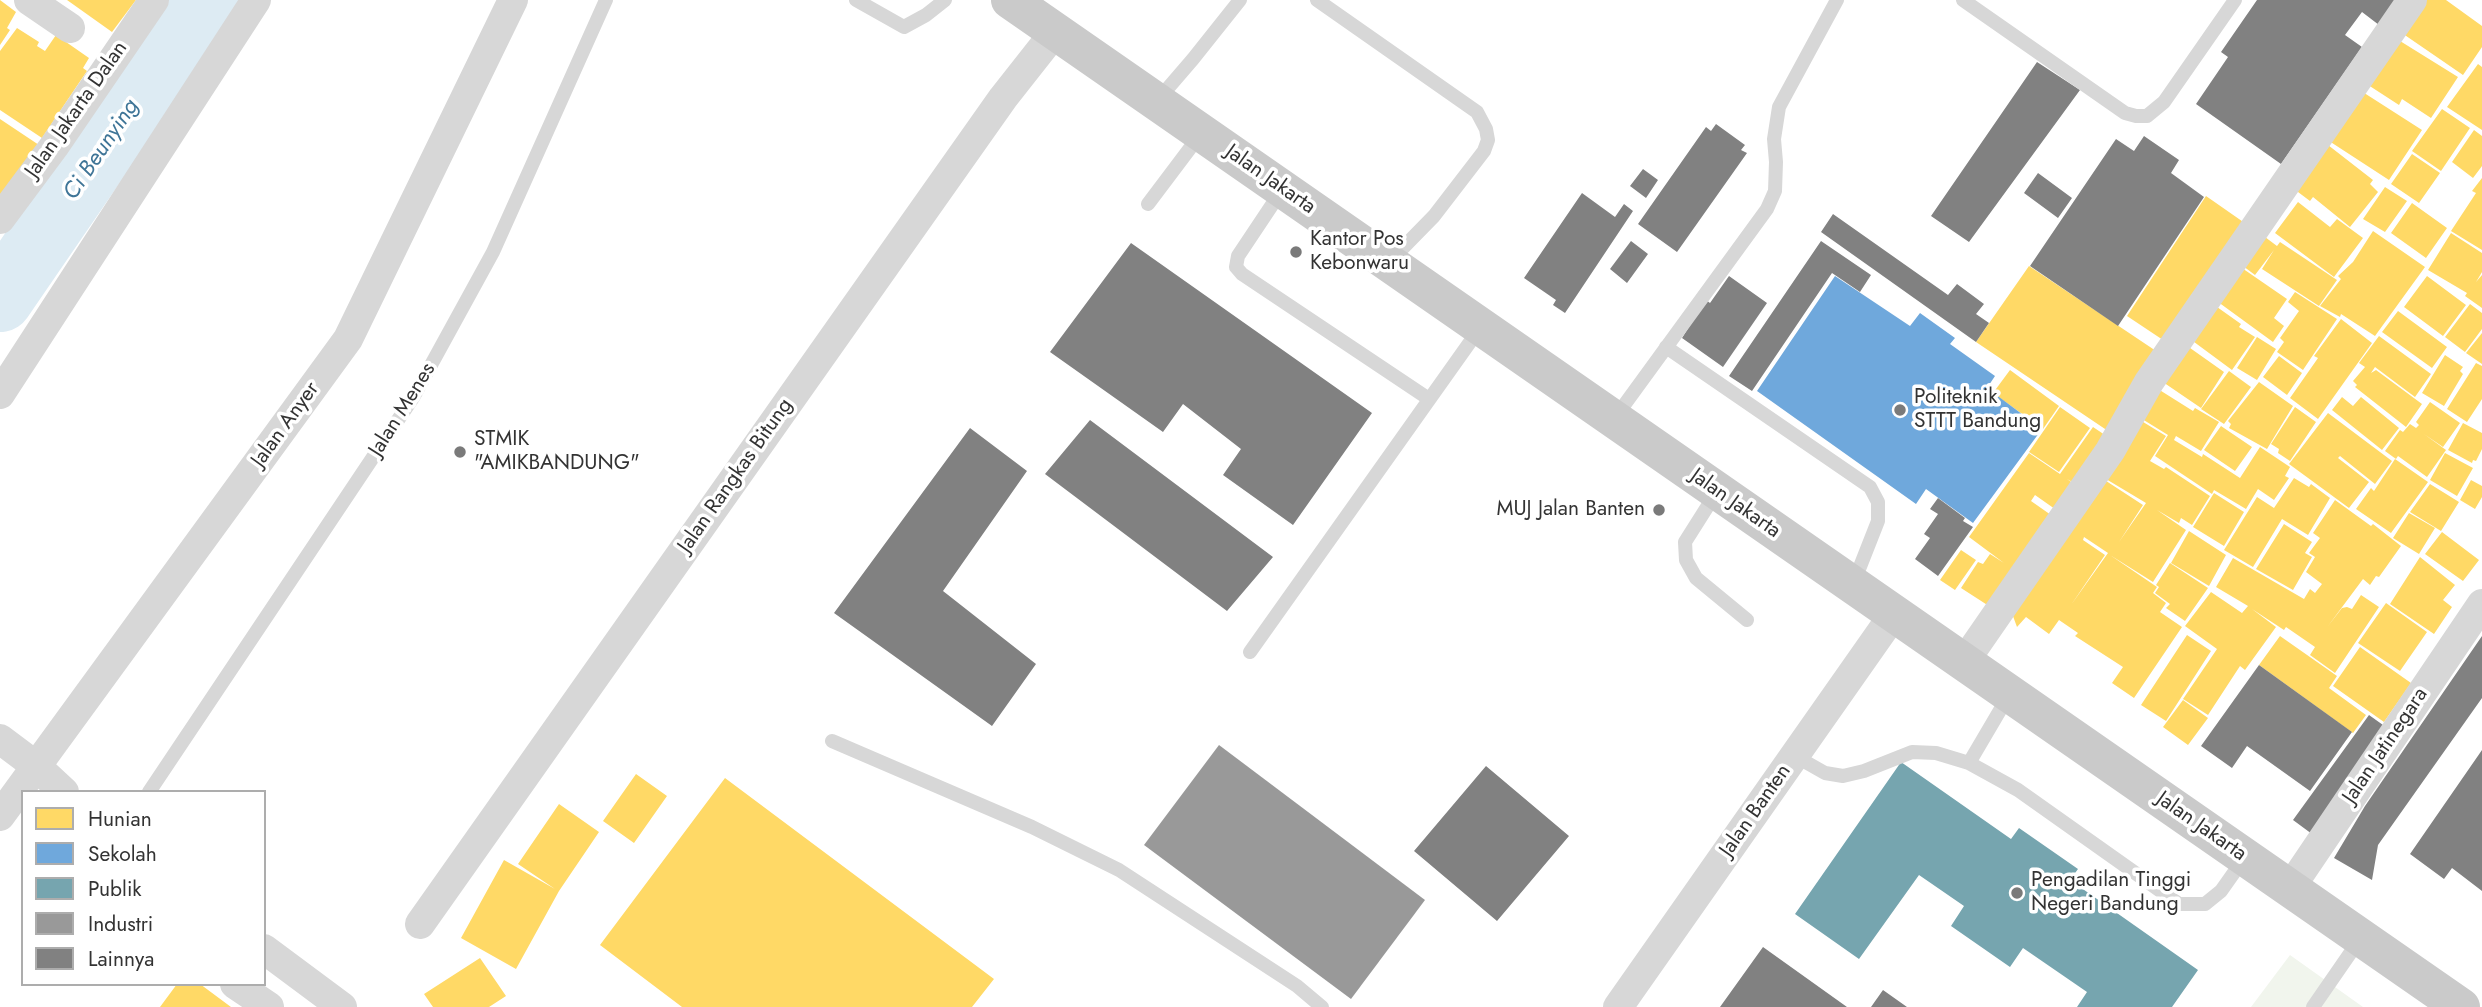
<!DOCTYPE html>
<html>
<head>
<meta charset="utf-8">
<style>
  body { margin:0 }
  #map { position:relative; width:2482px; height:1007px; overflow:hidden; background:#fff; font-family:Jost,sans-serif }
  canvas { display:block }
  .legend { position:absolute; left:21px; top:790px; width:245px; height:196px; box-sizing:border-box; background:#fff; border:2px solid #adadad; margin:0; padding:9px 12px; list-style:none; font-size:21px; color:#333 }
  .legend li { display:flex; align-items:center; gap:14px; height:35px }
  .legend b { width:35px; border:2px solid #adadad }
</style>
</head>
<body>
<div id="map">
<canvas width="2482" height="1007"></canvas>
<ul class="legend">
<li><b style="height:19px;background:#ffd966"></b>Hunian</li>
<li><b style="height:19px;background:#6fa8dc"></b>Sekolah</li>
<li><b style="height:19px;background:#76a5af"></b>Publik</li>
<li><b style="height:19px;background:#999"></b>Industri</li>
<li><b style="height:19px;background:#818181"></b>Lainnya</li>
</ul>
</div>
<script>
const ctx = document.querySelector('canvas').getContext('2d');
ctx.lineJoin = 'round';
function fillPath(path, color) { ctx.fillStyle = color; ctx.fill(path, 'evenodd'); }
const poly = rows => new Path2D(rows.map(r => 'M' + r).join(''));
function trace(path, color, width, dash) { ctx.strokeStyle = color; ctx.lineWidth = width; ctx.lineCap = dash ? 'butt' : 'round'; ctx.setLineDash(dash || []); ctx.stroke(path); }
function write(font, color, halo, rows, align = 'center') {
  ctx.font = font + ' Jost,sans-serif'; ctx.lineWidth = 7; ctx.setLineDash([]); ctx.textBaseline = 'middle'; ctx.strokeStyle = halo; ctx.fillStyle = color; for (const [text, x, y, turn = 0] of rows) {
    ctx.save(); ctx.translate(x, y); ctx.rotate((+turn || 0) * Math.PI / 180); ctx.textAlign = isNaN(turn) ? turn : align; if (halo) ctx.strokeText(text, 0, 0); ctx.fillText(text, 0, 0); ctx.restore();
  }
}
fillPath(poly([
  [2290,955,2363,1007,2251,1007]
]), '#f1f5ed');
fillPath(poly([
  [0,0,16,12,7,28,10,30,0,45],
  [67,0,136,0,112,32],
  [2417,0,2446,0,2482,26,2482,47,2463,75,2396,29],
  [17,28,39,42,37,46,45,51,56,35,89,58,83,68,87,71,42,138,0,110,0,51],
  [2392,36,2458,77,2431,118,2402,99,2399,105,2362,81],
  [2478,64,2482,67,2482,130,2447,107],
  [2358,89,2422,130,2389,180,2326,139],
  [2442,109,2470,128,2441,171,2412,151],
  [0,119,39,145,0,207],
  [2474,130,2482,136,2482,166,2473,178,2452,162],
  [2328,145,2373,180,2370,184,2378,192,2350,227,2313,197,2310,201,2294,189],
  [2412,154,2440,173,2419,203,2391,184],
  [2482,178,2482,250,2451,231,2476,193,2472,191],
  [2385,187,2407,201,2385,232,2363,219],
  [2206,196,2249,226,2169,344,2127,316],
  [2298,202,2330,227,2337,219,2363,238,2334,277,2275,233],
  [2412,203,2447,228,2426,258,2391,233],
  [2373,231,2425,267,2375,336,2341,314,2340,317,2320,306,2341,279,2338,276,2353,262],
  [2451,233,2482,253,2482,272,2476,282,2482,275,2482,308,2465,296,2467,293,2428,270],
  [2261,234,2277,246,2280,242,2337,280,2319,306,2262,269,2274,250,2255,275,2239,263],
  [2029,266,2159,353,2108,431,1976,342],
  [2239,266,2287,299,2274,318,2284,326,2273,342,2214,299],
  [2427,276,2466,305,2443,336,2404,307],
  [2295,292,2337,319,2303,370,2277,352,2284,342,2280,338,2299,311,2288,302],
  [2210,302,2241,324,2239,327,2255,337,2232,370,2186,336],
  [2470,304,2482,313,2482,329,2465,352,2445,337],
  [2398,311,2447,347,2432,368,2382,332],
  [2341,319,2372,343,2318,419,2290,398,2318,358,2314,356],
  [2482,333,2482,364,2466,353],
  [2379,336,2431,374,2415,397,2375,367,2371,373,2376,370,2422,404,2406,427,2355,387,2357,385,2353,381,2365,367,2359,363],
  [2257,337,2276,349,2257,380,2237,368],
  [2183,343,2224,372,2201,408,2157,378],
  [2445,355,2463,367,2460,371,2463,374,2444,406,2422,393],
  [2279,356,2302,373,2287,395,2263,377],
  [2476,363,2482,366,2482,399,2467,422,2447,409],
  [2010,370,2059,406,2043,429,1993,393],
  [2229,371,2251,387,2224,424,2201,409],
  [2259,382,2293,406,2267,449,2229,428,2231,424,2228,421],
  [2158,389,2193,411,2195,408,2219,422,2201,451,2176,436,2174,440,2202,457,2203,454,2240,478,2260,447,2290,467,2285,476,2289,478,2274,500,2258,489,2246,509,2214,490,2212,494,2155,456,2168,435,2134,414],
  [2342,397,2353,406,2361,397,2399,428,2382,450,2332,410],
  [2430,402,2460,423,2443,447,2424,434,2446,450,2427,477,2398,456,2396,459,2385,451,2400,430,2403,432,2410,424,2416,428,2419,425,2416,422],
  [2060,407,2090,428,2059,472,2029,452],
  [2295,407,2316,422,2290,461,2278,453,2279,449,2271,444],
  [2328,413,2392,461,2375,484,2340,456,2338,458,2369,482,2349,508,2289,464],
  [2135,417,2166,436,2150,461,2164,469,2166,467,2210,496,2192,525,2181,518,2179,523,2157,510,2186,530,2153,582,2110,555,2157,587,2153,593,2166,603,2160,612,2182,627,2134,698,2112,683,2123,667,2075,636,2078,633,2059,620,2049,634,2026,617,2017,627,2010,608,2100,477,2143,505,2119,542,2146,503,2106,479],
  [2084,537,2108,553,2071,605,2105,555,2083,540],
  [2463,423,2482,433,2482,449,2476,461,2473,460,2472,463,2448,450],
  [2221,426,2252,447,2235,471,2204,450],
  [2093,427,2111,439,2078,485,2067,479,2080,488,2062,514,2035,495,2031,501,2051,515,1992,608,1961,588,1978,562,1983,564,1990,554,2004,563,1969,537,2029,453,2060,474],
  [2445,453,2473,468,2457,496,2430,480],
  [2395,459,2428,482,2391,533,2356,509,2371,488,2374,491],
  [2294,478,2309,487,2311,484,2330,498,2308,535,2282,519,2253,567,2224,550,2257,497,2274,508],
  [2471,480,2482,486,2482,497,2475,509,2460,500],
  [2430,484,2459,502,2441,531,2410,512],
  [2214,493,2244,512,2224,546,2193,527],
  [2335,500,2371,526,2373,524,2401,546,2379,577,2376,576,2370,585,2363,579,2328,626,2342,608,2347,607,2352,609,2361,595,2379,607,2335,673,2310,655,2315,647,2286,627,2284,630,2252,609,2276,627,2245,670,2240,666,2208,715,2183,699,2217,649,2185,626,2211,592,2242,613,2248,606,2216,587,2233,558,2304,599,2310,589,2315,593,2322,584,2306,572,2315,557,2309,553,2320,538,2313,533],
  [2409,513,2435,528,2419,554,2393,538],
  [2284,524,2312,542,2305,553,2312,557,2293,590,2256,569],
  [2189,531,2226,555,2209,586,2171,563],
  [2442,532,2479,560,2463,581,2425,554],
  [1961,550,1976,560,1955,590,1940,580],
  [2420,557,2455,585,2443,600,2452,607,2434,634,2390,604],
  [2170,563,2208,588,2185,621,2166,608,2170,604,2155,593,2159,587,2156,585],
  [2386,603,2427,632,2400,671,2358,643],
  [2187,635,2211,651,2166,721,2141,705],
  [2280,636,2337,676,2329,688,2366,715,2353,733,2259,665],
  [2360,647,2411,683,2384,722,2333,686],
  [2183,700,2208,718,2188,745,2163,727],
  [636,774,667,796,634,843,603,821],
  [725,778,994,979,972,1007,682,1007,600,945],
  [559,804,599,832,559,891,516,969,461,938,504,860,555,889,518,864],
  [480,958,506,996,489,1007,433,1007,424,994],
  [177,984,200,984,231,1007,160,1007]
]), '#ffd966');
fillPath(poly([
  [1835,276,1910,326,1920,313,1955,338,1950,344,1995,376,1987,388,2042,429,1973,523,1926,489,1916,504,1757,391]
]), '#6fa8dc');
fillPath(poly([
  [1901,762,2011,839,2019,828,2078,869,2070,880,2198,970,2172,1007,2077,1007,2087,992,2023,948,2010,967,1951,926,1964,906,1919,875,1859,959,1795,914]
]), '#76a5af');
fillPath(poly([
  [1219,745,1425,900,1351,999,1144,845]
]), '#999');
trace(poly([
  [0,299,205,0]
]), '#ddebf3', 66);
fillPath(poly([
  [2257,0,2396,0,2379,25,2362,12,2345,35,2362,47,2281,164,2196,104,2228,57,2221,52],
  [2037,62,2080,90,1969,242,1931,216],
  [1716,124,1745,145,1741,150,1747,153,1677,252,1638,224,1706,127,1711,131],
  [2144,136,2179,160,2171,173,2204,197,2118,326,2030,266,2116,139,2134,151],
  [1643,169,1658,180,1646,198,1630,186],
  [2038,173,2072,198,2058,218,2024,193],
  [1582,193,1615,217,1624,204,1633,211,1565,313,1553,305,1556,300,1524,278],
  [1833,214,1948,295,1957,284,1984,304,1976,314,1989,323,1976,342,1821,232],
  [1631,241,1648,254,1627,283,1610,269],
  [1821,241,1871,275,1860,292,1832,273,1752,391,1729,376],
  [1131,243,1372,413,1293,525,1223,475,1241,449,1183,404,1163,432,1050,352],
  [1729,276,1767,303,1723,367,1682,338,1706,300,1710,303],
  [1090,420,1273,557,1227,611,1045,474],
  [970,428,1027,471,943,591,1036,664,992,726,834,613],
  [1938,498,1965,518,1963,521,1973,527,1938,576,1915,559,1930,538,1924,534,1938,514,1930,509],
  [2482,636,2482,698,2378,845,2372,880,2334,858,2365,806],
  [2259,665,2352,732,2310,791,2247,746,2232,768,2201,746],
  [2369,715,2383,725,2312,834,2293,820],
  [2482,750,2482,891,2452,868,2444,879,2410,854],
  [1486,766,1569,836,1497,921,1414,851],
  [1763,947,1847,1007,1720,1007],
  [1883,990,1907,1007,1871,1007]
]), '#818181');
trace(poly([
  [856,0,904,27,926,15,945,0],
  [1317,0,1477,112,1486,129,1488,140,1484,151,1434,216,1390,261],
  [1963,0,2125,113,2136,116,2147,116,2164,102,2235,0],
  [1156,102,1193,59,1240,0],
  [1282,190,1238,256,1236,267,1242,274,1429,399],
  [1148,204,1200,135],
  [1666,347,1870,487,1878,502,1878,521,1854,582],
  [1614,419,1767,209,1775,191,1776,162,1774,139,1779,107,1837,0],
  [1716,493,1685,542,1686,560,1696,578,1747,620],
  [1250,652,1480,328],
  [2009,695,1969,763,2018,790,2179,904,2205,904,2221,891,2245,857],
  [832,741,1032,827,1119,870,1297,986,1322,1007],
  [1795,756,1825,773,1843,776,1864,771,1912,752,1936,753,1969,763],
  [149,792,414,396,493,252,606,0],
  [2313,1007,2360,939]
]), '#d7d7d7', 14);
trace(poly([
  [29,0,70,28],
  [0,219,55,145,154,0],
  [0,394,256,0],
  [1964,662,2110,451,2149,382,2412,0],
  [0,739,36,766,64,792],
  [0,816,348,339,513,0],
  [2290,888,2482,604],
  [420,924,1003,98,1055,32],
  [264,949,342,1007],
  [235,984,269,1007],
  [1618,1007,1894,614]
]), '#d7d7d7', 30);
trace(poly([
  [1010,0,2461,1007]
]), '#cacaca', 38);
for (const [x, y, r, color] of [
  [1296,252,7,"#7a7a7a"],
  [1900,410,7,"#7a7a7a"],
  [460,452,7,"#7a7a7a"],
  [1659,510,7,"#7a7a7a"],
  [2017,893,7,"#7a7a7a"]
]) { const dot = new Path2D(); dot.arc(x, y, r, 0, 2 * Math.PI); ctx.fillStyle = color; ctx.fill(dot); trace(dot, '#fff', 2.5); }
write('21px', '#333', '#fff', [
  ["Jalan Jakarta Dalan",77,110,-55],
  ["Jalan Jakarta",1270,180,35],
  ["Jalan Menes",403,410,-58],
  ["Jalan Anyer",286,425,-54],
  ["Jalan Rangkas Bitung",736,476,-55],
  ["Jalan Jakarta",1735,504,35],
  ["Jalan Jatinegara",2386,746,-56],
  ["Jalan Banten",1756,811,-55],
  ["Jalan Jakarta",2201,827,35]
]);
write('21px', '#333', '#fff', [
  ["Kantor Pos",1310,240],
  ["Kebonwaru",1310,264],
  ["Politeknik",1914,398],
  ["STTT Bandung",1914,422],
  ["STMIK",474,440],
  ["\"AMIKBANDUNG\"",474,464],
  ["MUJ Jalan Banten",1645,510,"right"],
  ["Pengadilan Tinggi",2031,881],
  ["Negeri Bandung",2031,905]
], 'left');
write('italic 23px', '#3f7597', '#fff', [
  ["Ci Beunying",102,150,-56]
]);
</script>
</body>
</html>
